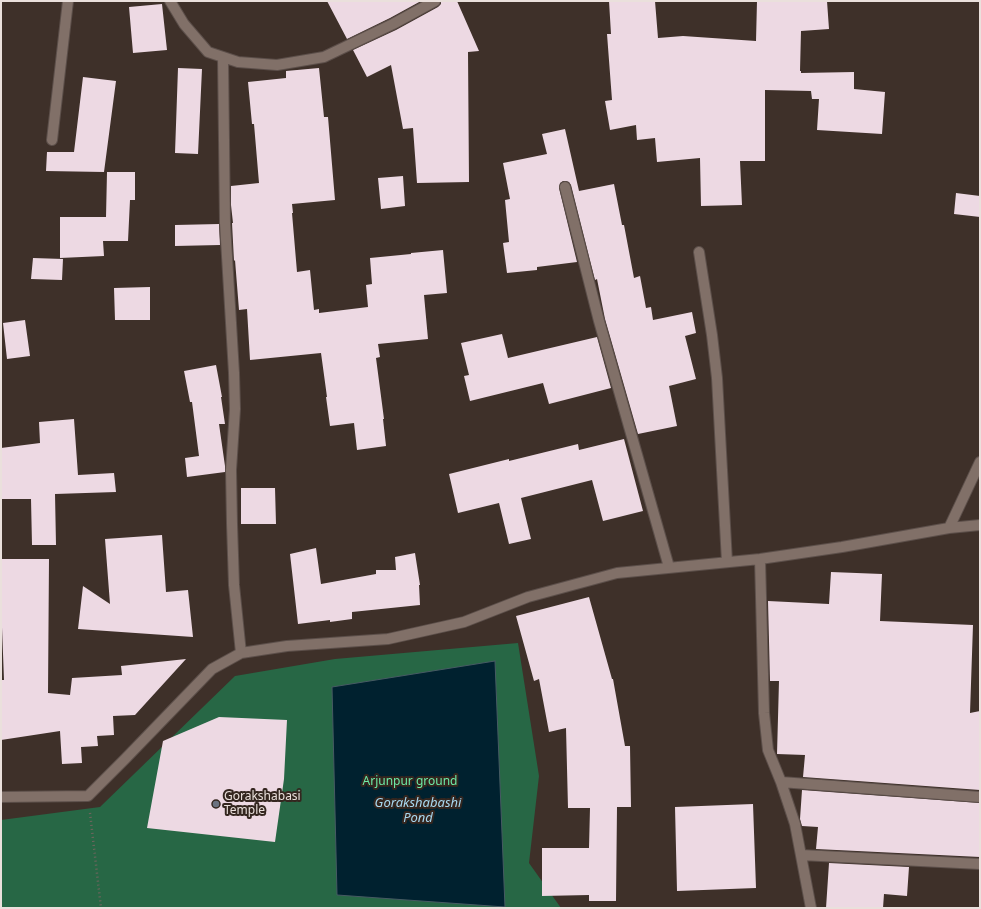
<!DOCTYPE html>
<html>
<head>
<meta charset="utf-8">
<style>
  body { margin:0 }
  #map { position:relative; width:981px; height:909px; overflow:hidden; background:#3e3029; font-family:"Noto Sans",sans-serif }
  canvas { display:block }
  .frame { position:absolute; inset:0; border:2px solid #eae0dc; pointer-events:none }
</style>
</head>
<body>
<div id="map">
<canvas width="981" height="909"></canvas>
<div class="frame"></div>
</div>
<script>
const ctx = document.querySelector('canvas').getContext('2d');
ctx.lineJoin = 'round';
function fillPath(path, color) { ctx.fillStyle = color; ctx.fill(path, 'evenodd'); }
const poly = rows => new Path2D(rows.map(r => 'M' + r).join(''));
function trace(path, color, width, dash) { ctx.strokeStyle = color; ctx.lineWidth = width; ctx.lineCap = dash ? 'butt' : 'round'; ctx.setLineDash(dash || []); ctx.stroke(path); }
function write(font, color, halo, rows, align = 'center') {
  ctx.font = font + ' "Noto Sans",sans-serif'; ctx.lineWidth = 4; ctx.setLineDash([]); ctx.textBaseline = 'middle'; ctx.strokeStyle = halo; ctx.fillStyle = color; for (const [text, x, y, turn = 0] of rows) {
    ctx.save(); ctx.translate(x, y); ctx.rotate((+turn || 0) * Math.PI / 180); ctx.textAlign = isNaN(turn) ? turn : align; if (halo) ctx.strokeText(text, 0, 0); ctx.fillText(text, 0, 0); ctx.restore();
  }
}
fillPath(poly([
  [518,643,539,776,529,863,561,908,1,908,1,820,100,807,235,676,335,659]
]), '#276745');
const water = poly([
  [495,661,505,907,337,895,332,687,495,661]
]);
fillPath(water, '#00212f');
trace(water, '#465a63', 1);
fillPath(poly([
  [327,1,421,1,390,18,347,39],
  [441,1,457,1,479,51,468,52,469,182,417,183,413,128,403,129,391,65,367,77,353,50,396,30,438,7,441,4],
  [609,1,655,1,658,38,683,36,756,41,757,1,827,1,829,29,801,31,800,71,801,71,801,73,854,72,854,89,885,92,882,134,817,130,819,99,812,99,811,91,765,90,765,161,740,161,742,205,701,206,700,158,657,162,655,138,637,140,636,125,610,130,605,101,612,100,607,34,611,34],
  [162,4,167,50,133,53,129,7],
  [178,68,202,69,198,154,175,153],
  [319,68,324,117,328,117,335,200,292,204,293,213,292,213,297,272,310,270,314,310,319,309,319,313,368,307,366,285,372,284,370,258,411,254,411,253,443,250,447,293,424,295,428,339,378,344,380,357,376,358,384,419,383,419,386,446,357,450,354,423,330,426,326,397,327,397,321,353,250,360,247,309,239,310,235,260,234,261,232,223,233,223,231,205,231,186,259,183,254,124,252,124,248,82,286,78,286,71],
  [83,77,116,81,104,172,46,171,47,152,74,152],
  [565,129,579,191,614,184,622,225,624,225,634,278,640,276,646,308,651,307,653,320,692,312,696,333,685,336,696,379,669,386,677,426,638,434,605,319,597,279,595,280,571,185,569,182,566,181,563,181,560,183,559,188,577,262,537,267,537,270,507,273,503,243,509,242,505,200,510,199,503,163,547,154,542,134],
  [107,172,135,172,135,200,130,200,128,241,103,241,104,256,60,258,60,217,106,217],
  [403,176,405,206,381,209,378,178],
  [956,193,980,196,980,217,954,214],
  [219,224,220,245,175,246,175,225],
  [33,258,63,259,62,280,31,279],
  [150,287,150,320,115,320,114,288],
  [25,320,30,356,7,359,3,323],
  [502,334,508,358,597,337,611,388,549,404,543,383,470,401,464,376,469,375,461,343],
  [216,365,222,397,221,397,225,424,219,424,225,466,225,472,187,477,185,458,199,456,192,402,190,402,184,371],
  [74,419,78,475,114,473,116,492,55,494,56,545,32,545,31,499,1,499,1,448,40,443,39,422],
  [624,439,643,511,603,521,592,480,521,498,531,539,509,544,499,503,458,513,449,474,509,459,509,461,578,444,579,450],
  [241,488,275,488,276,524,241,524],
  [162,535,166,592,188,590,193,637,78,629,83,586,110,604,105,539],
  [316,548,321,584,376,574,376,570,396,570,395,557,415,553,420,585,419,585,420,605,352,612,352,619,330,622,330,620,298,624,290,554],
  [1,559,49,559,48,693,70,695,72,678,122,675,121,666,186,659,135,715,113,716,114,735,97,736,98,746,81,747,82,763,62,764,60,731,1,740,1,680,4,680,1,601],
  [831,572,882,574,880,621,973,625,970,713,980,711,980,790,803,777,805,755,777,754,779,681,770,681,768,601,829,604],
  [589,597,612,679,613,679,625,746,630,746,631,807,617,807,616,901,589,901,589,895,542,896,542,848,589,848,590,808,568,808,566,728,549,732,539,679,534,681,516,616],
  [219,717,287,720,284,779,275,842,147,828,163,741],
  [802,790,980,803,980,857,816,849,818,827,802,826,800,819],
  [753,804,756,888,677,891,675,807],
  [829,863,909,867,907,896,884,894,883,908,826,908]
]), '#edd9e3');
const minor = poly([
  [170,1,184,24,208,52,238,62,277,65,324,57,393,24,435,1],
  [223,57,225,223,234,373,235,409,231,470,232,524,234,585,241,653],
  [52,140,68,1],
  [565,187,599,321,669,567],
  [699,252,712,335,717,378,727,562],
  [949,528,980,462],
  [760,559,764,713,768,750,781,782,795,824,811,908],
  [781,782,980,797],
  [1,797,88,796,125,759,212,669,241,653,287,646,388,639,464,622,528,597,617,573,760,559,842,547,949,528,980,525],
  [801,855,980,864]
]);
trace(minor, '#5c4f4a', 12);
trace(poly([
  [90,813,101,908]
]), '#72655f', 2.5, [1, 3]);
trace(minor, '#817068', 10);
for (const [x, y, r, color] of [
  [216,804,4,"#6b7280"]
]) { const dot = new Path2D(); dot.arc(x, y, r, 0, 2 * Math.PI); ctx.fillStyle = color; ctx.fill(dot); trace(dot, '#34261f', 1.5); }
write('12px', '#6eeba7', '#34261f', [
  ["Arjunpur ground",410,782]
]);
write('12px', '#eae0dc', '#34261f', [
  ["Gorakshabasi",224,797],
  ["Temple",224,811]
], 'left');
write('italic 13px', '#a8d8f0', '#34261f', [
  ["Gorakshabashi",418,803],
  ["Pond",418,818]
]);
</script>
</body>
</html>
